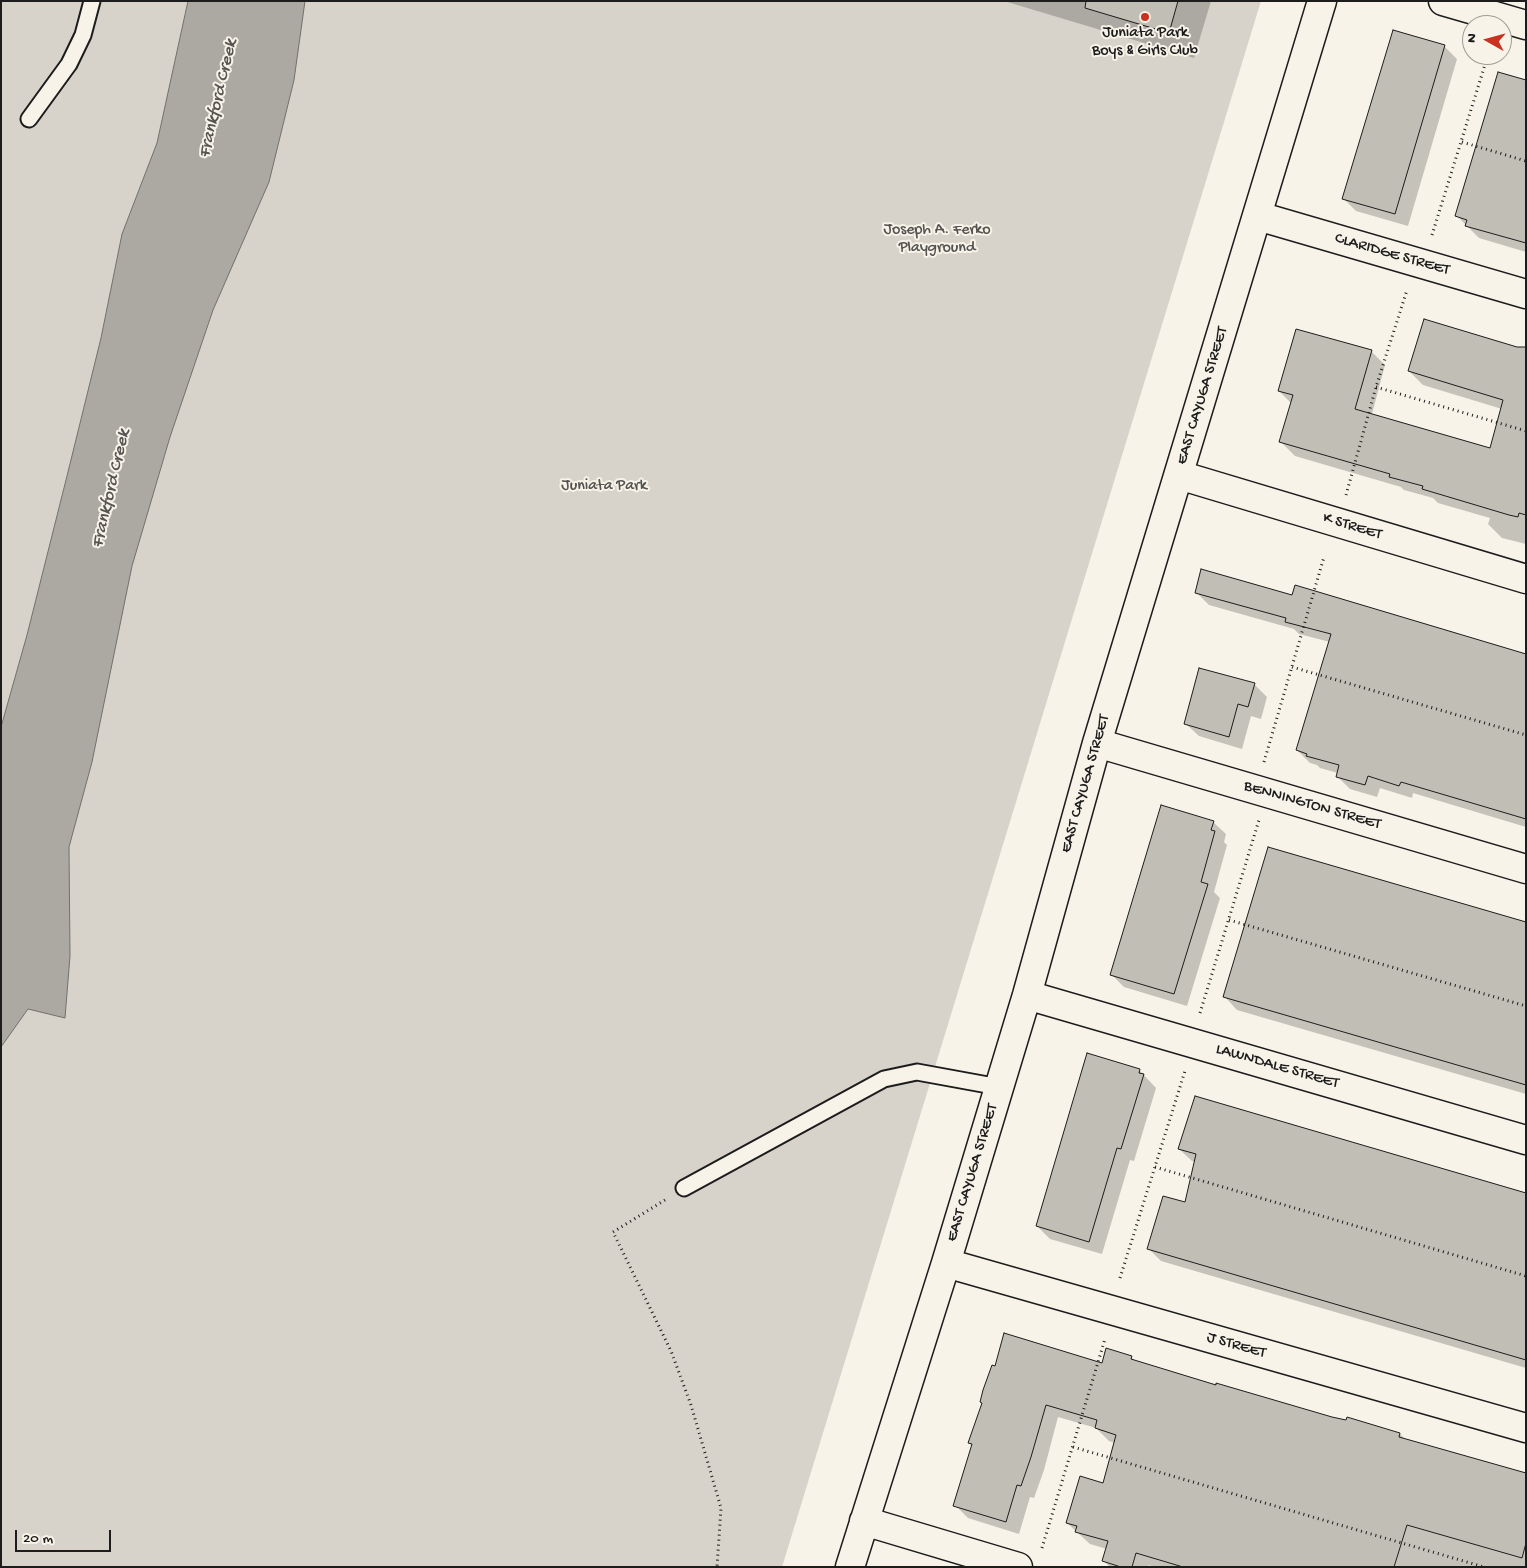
<!DOCTYPE html>
<html>
<head>
<meta charset="utf-8">
<style>
  body { margin:0 }
  #map { position:relative; width:1527px; height:1568px; overflow:hidden; background:#f7f3e8; font-family:"Gochi Hand",sans-serif }
  canvas { display:block }
  .frame { position:absolute; inset:0; border:2px solid #1c1c1c; pointer-events:none }
  .north { position:absolute; left:1462px; top:15px; width:50px; height:50px; box-sizing:border-box; background:#f7f3e8; border:1px solid #9f9d96; border-radius:50%; rotate:277deg; font-size:14px; font-weight:700; line-height:20px; text-align:center; color:#1c1c1c }
  .north::after { content:''; display:block; margin:auto; width:18px; height:22px; background:#c8321e; clip-path:polygon(50% 0,100% 100%,50% 72%,0 100%) }
  .scale { position:absolute; left:15px; top:1530px; width:96px; height:22px; box-sizing:border-box; border:2px solid #1c1c1c; border-top:0; padding-left:6px; font-size:15px; line-height:18px; white-space:nowrap; color:#1c1c1c; -webkit-text-stroke:4px #f7f3e8; paint-order:stroke }
</style>
</head>
<body>
<div id="map">
<canvas width="1527" height="1568"></canvas>
<div class="frame"></div>
<div class="north">N</div>
<div class="scale">20 m</div>
</div>
<script>
const ctx = document.querySelector('canvas').getContext('2d');
ctx.lineJoin = 'round';
function fillPath(path, color) { ctx.fillStyle = color; ctx.fill(path, 'evenodd'); }
const poly = rows => new Path2D(rows.map(r => 'M' + r).join(''));
function trace(path, color, width, dash) { ctx.strokeStyle = color; ctx.lineWidth = width; ctx.lineCap = dash ? 'butt' : 'round'; ctx.setLineDash(dash || []); ctx.stroke(path); }
function write(font, color, halo, rows, align = 'center') {
  ctx.font = font + ' "Gochi Hand",sans-serif'; ctx.lineWidth = 4; ctx.setLineDash([]); ctx.textBaseline = 'middle'; ctx.strokeStyle = halo; ctx.fillStyle = color; for (const [text, x, y, turn = 0] of rows) {
    ctx.save(); ctx.translate(x, y); ctx.rotate((+turn || 0) * Math.PI / 180); ctx.textAlign = isNaN(turn) ? turn : align; if (halo) ctx.strokeText(text, 0, 0); ctx.fillText(text, 0, 0); ctx.restore();
  }
}
fillPath(poly([
  [1,1,1261,1,782,1567,1,1567]
]), '#d7d3cb');
const water = poly([
  [188,1,305,1,294,80,269,182,213,310,170,437,132,566,92,762,69,847,70,956,65,1018,28,1009,1,1047,1,727,27,635,67,476,101,338,122,234,157,143,188,1]
]);
fillPath(water, '#aca9a2');
trace(water, '#72716c', 1);
fillPath(poly([
  [1004,1,1211,1,1194,58],
  [1444,46,1457,59,1408,226,1356,211,1343,198],
  [1526,82,1526,252,1479,238,1457,216],
  [1371,351,1385,365,1372,414,1491,449,1502,409,1423,385,1409,371,1526,351,1526,544,1502,538,1488,524,1490,518,1438,503,1433,498,1404,490,1401,487,1295,456,1281,442,1292,404,1279,391],
  [1196,592,1293,596,1526,655,1526,827,1413,793,1412,798,1380,788,1377,797,1350,789,1337,776,1338,773,1320,768,1317,765,1310,763,1297,750,1330,642,1299,634,1294,629,1209,605],
  [1254,684,1267,697,1261,719,1251,716,1242,749,1199,736,1186,724],
  [1213,822,1226,834,1224,842,1227,845,1214,892,1220,898,1187,1006,1124,987,1111,974],
  [1526,924,1526,1094,1237,1010,1225,997],
  [1088,1055,1140,1071,1156,1088,1134,1161,1130,1160,1102,1254,1050,1239,1037,1226],
  [1179,1149,1526,1194,1526,1368,1161,1261,1148,1248,1185,1204,1195,1162,1192,1161],
  [1131,1357,1136,1362,1332,1419,1400,1434,1406,1440,1526,1474,1526,1567,1153,1567,1149,1565,1148,1567,1110,1567,1103,1560,1107,1549,1090,1544,1067,1523,1104,1484,1115,1443,1109,1441,1096,1428,1058,1417,1044,1470,1034,1498,1030,1497,1019,1534,968,1518,955,1505,972,1446,969,1442,1102,1365]
]), '#0003');
const building = poly([
  [1086,1,1178,1,1169,33,1085,8,1086,1],
  [1393,30,1445,45,1395,214,1342,199,1393,30],
  [1498,72,1526,80,1526,243,1465,226,1467,220,1455,216,1498,72],
  [1424,319,1517,347,1526,347,1526,515,1519,513,1518,517,1509,515,1422,489,1423,486,1389,477,1390,474,1279,442,1293,395,1278,391,1296,329,1372,350,1355,409,1490,448,1503,400,1408,371,1424,319],
  [1201,569,1292,595,1295,585,1526,654,1526,819,1401,782,1399,786,1368,776,1365,785,1336,777,1339,765,1306,756,1307,754,1296,750,1331,634,1285,622,1286,618,1195,593,1201,569],
  [1199,668,1255,683,1248,707,1238,704,1229,737,1184,724,1199,668],
  [1161,805,1214,821,1211,830,1215,831,1201,882,1208,884,1174,994,1110,975,1161,805],
  [1268,847,1526,922,1526,1085,1223,997,1268,847],
  [1087,1053,1140,1069,1139,1073,1144,1074,1121,1149,1117,1148,1089,1242,1036,1226,1087,1053],
  [1195,1096,1526,1193,1526,1360,1147,1249,1163,1196,1185,1202,1196,1154,1178,1149,1195,1096],
  [1004,1333,1102,1363,1106,1348,1132,1356,1131,1359,1216,1385,1216,1383,1332,1417,1346,1420,1347,1417,1400,1433,1399,1437,1526,1473,1526,1543,1522,1558,1407,1525,1394,1567,1183,1567,1136,1553,1132,1567,1121,1567,1102,1561,1108,1541,1075,1532,1077,1526,1066,1523,1080,1476,1103,1483,1116,1435,1095,1428,1097,1420,1046,1405,1031,1457,1021,1486,1017,1485,1006,1522,953,1506,972,1444,968,1443,982,1403,980,1402,983,1390,992,1365,995,1366,1004,1333]
]);
fillPath(building, '#c0beb5');
trace(building, '#1c1c1c', 1);
const lane = poly([
  [29,119,69,64,83,35,92,1],
  [684,1188,884,1079,917,1072,999,1087]
]);
const street = poly([
  [1443,1,1526,25],
  [1258,216,1526,294],
  [1179,475,1526,579],
  [1097,743,1526,869],
  [1027,995,1526,1140],
  [946,1263,1526,1428],
  [864,1521,1018,1567],
  [850,1567,946,1263,1027,995,1097,743,1322,1]
]);
trace(lane, '#1c1c1c', 19);
trace(street, '#1c1c1c', 31);
trace(poly([
  [1462,142,1526,161],
  [1432,235,1488,55],
  [1376,387,1526,431],
  [1346,495,1376,387,1407,290],
  [1292,667,1526,735],
  [1264,762,1324,557],
  [1229,920,1526,1006],
  [1200,1013,1259,820],
  [1155,1167,1526,1276],
  [665,1200,613,1232,671,1351,691,1405,721,1508,717,1567],
  [1120,1278,1185,1071],
  [1073,1447,1484,1567],
  [1042,1548,1105,1339]
]), '#1c1c1c', 3, [1, 4]);
trace(lane, '#f7f3e8', 15);
trace(street, '#f7f3e8', 28);
for (const [x, y, r, color] of [
  [1145,17,5,"#c8321e"]
]) { const dot = new Path2D(); dot.arc(x, y, r, 0, 2 * Math.PI); ctx.fillStyle = color; ctx.fill(dot); trace(dot, '#f7f3e8', 2); }
write('16px', '#1c1c1c', '#f7f3e8', [
  ["Juniata Park",1145,34],
  ["Boys & Girls Club",1145,52]
]);
write('16px', '#545351', '#f7f3e8', [
  ["Joseph A. Ferko",937,231],
  ["Playground",937,249],
  ["Juniata Park",604,487]
]);
write('16px', '#1c1c1c', '#f7f3e8', [
  ["CLARIDGE STREET",1392,255,16],
  ["EAST CAYUGA STREET",1203,396,-73],
  ["K STREET",1352,527,17],
  ["EAST CAYUGA STREET",1086,784,-74],
  ["BENNINGTON STREET",1312,806,16],
  ["LAWNDALE STREET",1277,1067,16],
  ["EAST CAYUGA STREET",973,1173,-73],
  ["J STREET",1236,1346,16]
]);
write('italic 18px', '#565452', '#f7f3e8', [
  ["Frankford Creek",219,99,-77],
  ["Frankford Creek",112,489,-77]
]);
</script>
</body>
</html>
